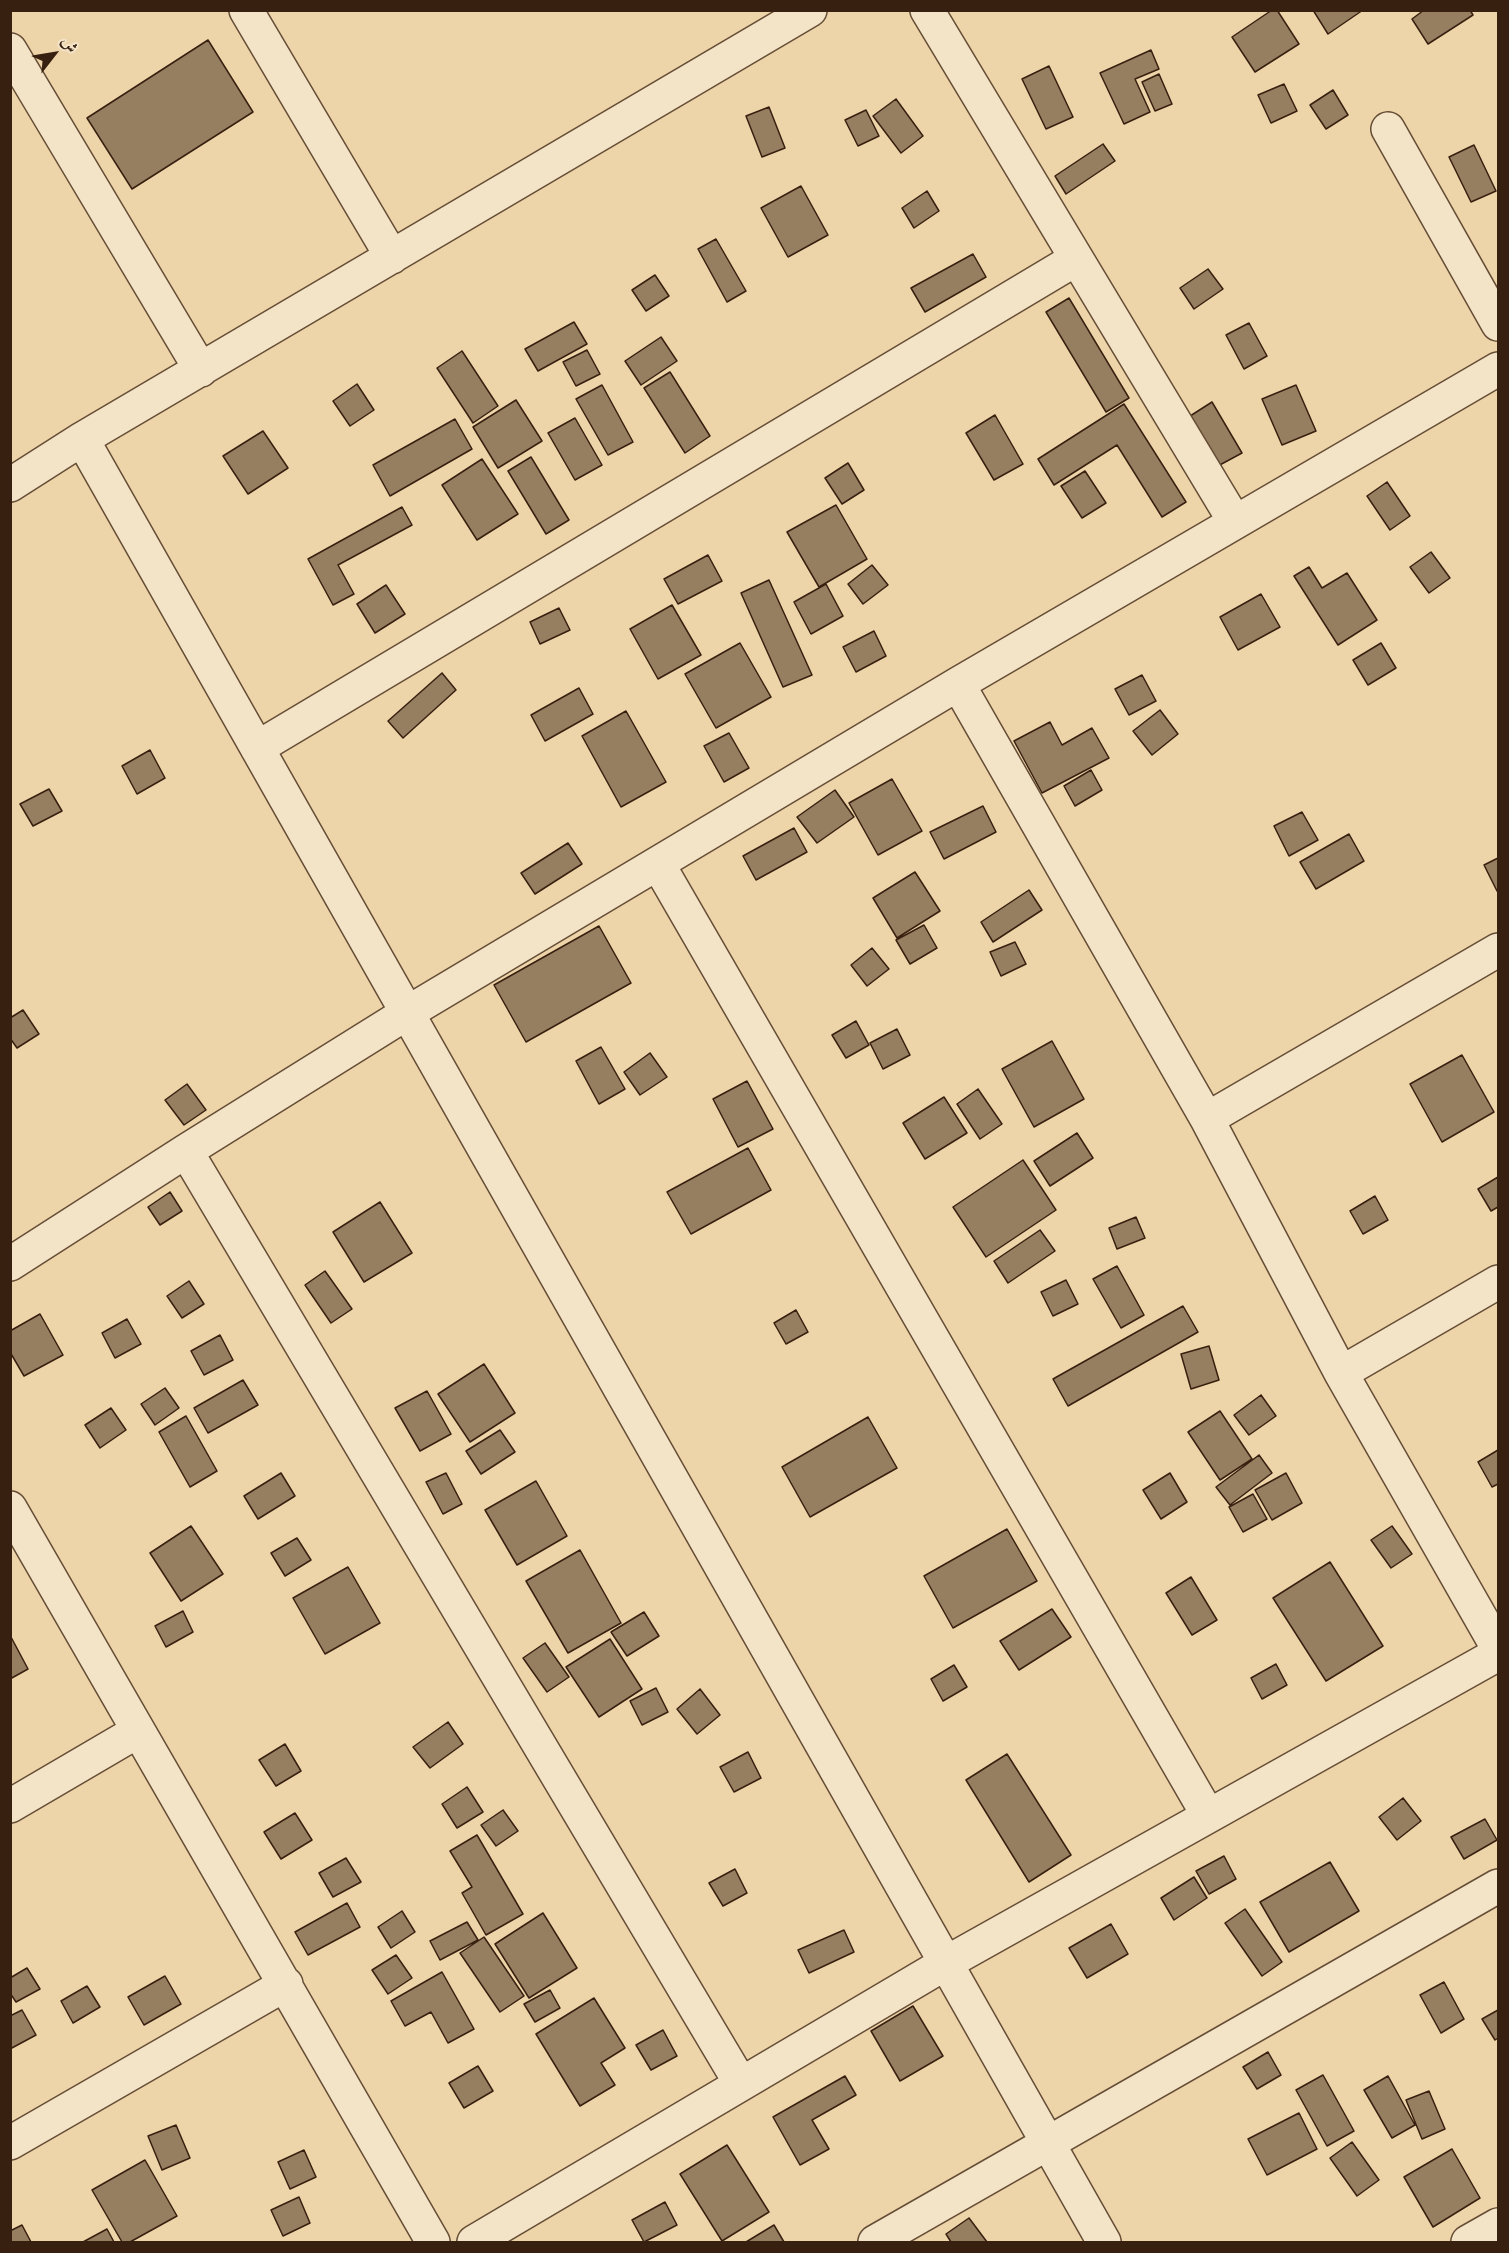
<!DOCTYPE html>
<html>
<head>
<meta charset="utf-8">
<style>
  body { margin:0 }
  #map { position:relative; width:1509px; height:2253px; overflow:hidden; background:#edd4a9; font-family:"IM FELL Double Pica",Amiri,serif }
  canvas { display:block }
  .frame { position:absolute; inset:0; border:12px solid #382010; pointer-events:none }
  .north { position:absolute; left:24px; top:24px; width:60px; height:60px; -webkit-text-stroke:4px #f3e3c7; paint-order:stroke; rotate:59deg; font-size:16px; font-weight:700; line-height:24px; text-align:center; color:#382010 }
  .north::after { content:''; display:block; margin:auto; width:21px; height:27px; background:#382010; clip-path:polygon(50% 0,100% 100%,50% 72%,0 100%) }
</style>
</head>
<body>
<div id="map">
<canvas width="1509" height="2253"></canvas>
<div class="frame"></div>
<div class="north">ش</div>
</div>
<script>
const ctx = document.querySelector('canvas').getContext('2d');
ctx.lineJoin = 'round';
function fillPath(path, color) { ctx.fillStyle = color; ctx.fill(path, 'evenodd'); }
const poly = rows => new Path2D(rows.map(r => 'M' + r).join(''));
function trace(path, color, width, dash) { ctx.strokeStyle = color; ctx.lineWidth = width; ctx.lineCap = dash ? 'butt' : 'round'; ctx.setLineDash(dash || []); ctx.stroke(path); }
const building = poly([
  [1272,10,1277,10,1299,44,1255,72,1232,37,1272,10],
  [1313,10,1363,10,1328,34,1313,10],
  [1424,10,1470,10,1473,15,1428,44,1412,19,1424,10],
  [208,40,253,112,132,189,87,118,208,40],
  [1151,50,1159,69,1135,79,1150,112,1124,124,1100,73,1151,50],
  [1049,66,1073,117,1046,129,1022,79,1049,66],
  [1159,74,1172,104,1155,111,1142,82,1159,74],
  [1284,84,1297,111,1271,123,1258,95,1284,84],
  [1333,90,1348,115,1326,129,1310,105,1333,90],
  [896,99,923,136,901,153,873,116,896,99],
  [769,107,785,148,762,157,746,116,769,107],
  [866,110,879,136,858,146,845,120,866,110],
  [1103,144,1115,161,1066,194,1055,176,1103,144],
  [1474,145,1496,191,1471,202,1449,157,1474,145],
  [801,186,828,235,788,257,761,208,801,186],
  [927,191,939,211,914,228,902,208,927,191],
  [716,239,746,291,727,302,698,249,716,239],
  [973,254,986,277,925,312,911,288,973,254],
  [1208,269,1223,289,1194,309,1180,288,1208,269],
  [655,275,669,296,646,311,632,290,655,275],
  [1069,298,1129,398,1106,412,1046,312,1069,298],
  [574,322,587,344,538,371,525,349,574,322],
  [1249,323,1267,356,1244,369,1226,335,1249,323],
  [661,337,677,361,641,385,625,361,661,337],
  [587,350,600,374,576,386,563,362,587,350],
  [462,351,498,406,473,423,437,368,462,351],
  [670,372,710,436,685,453,644,388,670,372],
  [357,384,374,410,350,426,333,401,357,384],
  [602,385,633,442,608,455,576,399,602,385],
  [1296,385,1316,431,1282,445,1262,399,1296,385],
  [516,400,542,441,498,468,473,427,516,400],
  [1212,402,1242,453,1216,467,1187,418,1212,402],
  [1124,404,1186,502,1162,517,1117,445,1054,485,1038,459,1124,404],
  [995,415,1023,464,994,480,966,433,995,415],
  [575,418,602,465,575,480,548,433,575,418],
  [455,419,472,449,390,496,373,465,455,419],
  [263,431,288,468,248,494,223,456,263,431],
  [531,457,569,520,546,534,508,471,531,457],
  [482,459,518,514,477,540,442,485,482,459],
  [848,463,864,490,842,504,825,478,848,463],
  [1085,471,1106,503,1082,518,1061,486,1085,471],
  [1387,482,1410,516,1390,530,1367,496,1387,482],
  [836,505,867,559,819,587,787,532,836,505],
  [402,507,412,525,338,565,354,594,333,605,308,559,402,507],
  [1431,552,1450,578,1429,593,1410,567,1431,552],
  [708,555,722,581,678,604,664,579,708,555],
  [872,565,888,585,863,604,848,584,872,565],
  [1309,567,1322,588,1347,573,1377,620,1338,645,1294,576,1309,567],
  [769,580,812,675,783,687,741,593,769,580],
  [826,584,843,616,811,634,794,602,826,584],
  [386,585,405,614,375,633,357,604,386,585],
  [1261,594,1280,627,1238,650,1220,617,1261,594],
  [672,605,701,655,658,679,630,629,672,605],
  [559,608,570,630,540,644,530,622,559,608],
  [874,631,886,656,856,672,843,647,874,631],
  [740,643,771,697,716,728,685,674,740,643],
  [1381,643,1396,668,1368,685,1353,660,1381,643],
  [442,673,456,690,403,738,388,721,442,673],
  [1142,675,1156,701,1129,715,1115,689,1142,675],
  [579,688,593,714,545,741,531,715,579,688],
  [1160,710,1178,734,1152,755,1133,731,1160,710],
  [626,711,666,782,621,807,582,736,626,711],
  [1050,722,1062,745,1092,728,1109,758,1042,793,1014,741,1050,722],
  [729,733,749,768,724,782,704,746,729,733],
  [150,750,165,778,137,794,122,766,150,750],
  [1091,770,1102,790,1075,806,1064,786,1091,770],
  [892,779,922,831,878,855,849,803,892,779],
  [49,789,62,811,33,826,20,804,49,789],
  [835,790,854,817,817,843,797,817,835,790],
  [983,806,996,832,944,859,930,832,983,806],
  [1302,812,1318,840,1289,856,1274,826,1302,812],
  [794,828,807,852,756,880,743,856,794,828],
  [1349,834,1364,861,1316,889,1300,862,1349,834],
  [568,843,582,864,535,894,521,873,568,843],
  [1498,858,1498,890,1497,891,1484,865,1498,858],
  [915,872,940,911,897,938,873,898,915,872],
  [1029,890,1042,910,993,942,981,922,1029,890],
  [924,925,937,948,910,964,896,940,924,925],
  [599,926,631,983,526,1042,494,985,599,926],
  [1015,942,1026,964,1001,976,990,952,1015,942],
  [872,948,889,969,867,986,851,965,872,948],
  [23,1010,39,1034,17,1048,10,1038,10,1018,23,1010],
  [856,1021,869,1045,846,1058,832,1035,856,1021],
  [897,1029,910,1055,883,1069,870,1043,897,1029],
  [1052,1041,1084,1099,1034,1127,1002,1069,1052,1041],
  [601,1047,625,1089,599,1104,576,1061,601,1047],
  [650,1053,667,1077,640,1095,624,1072,650,1053],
  [1462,1055,1494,1112,1442,1142,1410,1084,1462,1055],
  [747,1081,773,1129,738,1147,713,1099,747,1081],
  [187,1084,206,1110,184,1125,165,1100,187,1084],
  [978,1089,1002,1124,980,1139,957,1104,978,1089],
  [944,1097,967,1133,925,1159,903,1123,944,1097],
  [1077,1133,1093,1158,1050,1186,1034,1161,1077,1133],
  [748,1148,771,1190,691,1234,667,1192,748,1148],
  [1023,1160,1056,1210,986,1257,953,1207,1023,1160],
  [1498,1177,1498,1207,1491,1211,1478,1189,1498,1177],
  [170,1192,182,1211,160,1225,148,1207,170,1192],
  [1375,1196,1388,1220,1363,1234,1350,1211,1375,1196],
  [380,1202,412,1253,364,1282,333,1232,380,1202],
  [1136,1217,1145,1238,1117,1249,1109,1228,1136,1217],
  [1040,1230,1055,1251,1008,1283,994,1261,1040,1230],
  [1117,1266,1144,1315,1121,1328,1093,1279,1117,1266],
  [325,1271,352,1309,331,1323,305,1285,325,1271],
  [1066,1280,1078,1304,1053,1316,1041,1292,1066,1280],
  [189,1281,204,1304,182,1318,167,1296,189,1281],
  [1183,1306,1198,1332,1068,1406,1053,1379,1183,1306],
  [796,1310,808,1332,786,1344,774,1323,796,1310],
  [40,1314,63,1355,24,1376,10,1352,10,1331,40,1314],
  [127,1319,141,1344,115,1358,102,1333,127,1319],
  [220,1335,233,1360,204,1375,191,1351,220,1335],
  [1209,1346,1219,1380,1191,1389,1181,1354,1209,1346],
  [484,1364,515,1413,470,1442,438,1394,484,1364],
  [243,1380,258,1405,208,1433,194,1408,243,1380],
  [165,1388,179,1408,155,1425,141,1404,165,1388],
  [427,1391,451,1434,420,1451,395,1408,427,1391],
  [1261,1395,1276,1416,1249,1435,1234,1415,1261,1395],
  [111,1408,126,1430,100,1448,85,1425,111,1408],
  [1220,1411,1252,1459,1220,1480,1188,1432,1220,1411],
  [186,1416,217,1471,190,1487,159,1432,186,1416],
  [868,1417,897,1468,810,1517,782,1467,868,1417],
  [500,1430,515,1452,481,1474,466,1451,500,1430],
  [1498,1450,1498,1484,1492,1487,1478,1462,1498,1450],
  [1259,1455,1272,1473,1230,1505,1216,1487,1259,1455],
  [281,1473,295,1496,258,1519,244,1496,281,1473],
  [446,1473,462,1504,443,1514,426,1482,446,1473],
  [1170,1473,1187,1502,1161,1519,1143,1490,1170,1473],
  [1286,1473,1302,1503,1272,1520,1255,1490,1286,1473],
  [536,1481,567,1536,517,1565,485,1510,536,1481],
  [1253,1494,1267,1519,1243,1532,1229,1507,1253,1494],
  [191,1526,223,1574,181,1601,150,1553,191,1526],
  [1392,1526,1412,1554,1391,1568,1371,1540,1392,1526],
  [1007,1529,1037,1581,953,1628,924,1576,1007,1529],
  [297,1538,311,1560,285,1576,271,1553,297,1538],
  [580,1550,621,1623,568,1653,526,1581,580,1550],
  [1330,1562,1383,1646,1326,1681,1273,1598,1330,1562],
  [348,1567,380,1623,325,1654,293,1598,348,1567],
  [1191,1577,1217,1620,1192,1635,1166,1593,1191,1577],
  [1052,1609,1071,1637,1019,1670,1000,1641,1052,1609],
  [183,1611,193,1632,166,1647,155,1626,183,1611],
  [644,1612,659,1636,627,1656,611,1632,644,1612],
  [11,1637,28,1669,10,1679,10,1638,11,1637],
  [610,1639,642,1689,599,1717,566,1667,610,1639],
  [545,1643,569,1677,547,1692,523,1658,545,1643],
  [1276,1664,1287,1685,1262,1699,1251,1678,1276,1664],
  [954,1665,967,1687,943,1701,931,1679,954,1665],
  [656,1688,668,1712,642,1725,630,1701,656,1688],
  [700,1689,720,1715,697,1734,677,1709,700,1689],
  [448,1722,463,1744,430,1768,413,1747,448,1722],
  [285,1744,301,1771,276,1786,259,1760,285,1744],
  [748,1752,761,1778,734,1792,720,1767,748,1752],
  [1007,1754,1071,1855,1029,1882,966,1780,1007,1754],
  [467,1787,483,1812,457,1828,442,1804,467,1787],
  [1403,1798,1421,1821,1397,1840,1379,1817,1403,1798],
  [503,1810,518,1831,496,1846,481,1825,503,1810],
  [295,1813,312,1840,281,1859,264,1832,295,1813],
  [1485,1819,1497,1840,1464,1859,1451,1837,1485,1819],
  [477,1835,523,1914,486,1935,462,1893,472,1887,450,1851,477,1835],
  [1224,1856,1236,1879,1209,1894,1196,1871,1224,1856],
  [346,1858,361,1882,333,1897,319,1873,346,1858],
  [1330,1862,1359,1911,1289,1952,1260,1902,1330,1862],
  [735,1869,747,1893,723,1906,709,1883,735,1869],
  [1194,1877,1207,1898,1174,1920,1161,1898,1194,1877],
  [347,1903,360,1927,308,1955,295,1932,347,1903],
  [1245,1909,1282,1962,1262,1976,1225,1923,1245,1909],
  [402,1911,415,1932,391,1948,378,1927,402,1911],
  [543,1913,577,1968,529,1998,495,1944,543,1913],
  [467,1922,478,1940,440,1960,430,1941,467,1922],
  [1111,1924,1128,1954,1087,1978,1069,1948,1111,1924],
  [844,1930,854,1952,809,1973,798,1950,844,1930],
  [484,1937,524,1996,500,2012,460,1953,484,1937],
  [396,1955,412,1978,388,1994,372,1970,396,1955],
  [27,1968,40,1989,16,2002,10,1993,10,1978,27,1968],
  [442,1972,474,2029,448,2043,431,2012,405,2026,391,2001,442,1972],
  [165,1976,181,2004,144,2025,128,1997,165,1976],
  [1444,1982,1464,2019,1441,2033,1420,1995,1444,1982],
  [87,1986,100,2007,73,2023,61,2001,87,1986],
  [550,1990,560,2008,535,2022,524,2004,550,1990],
  [594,1998,625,2048,601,2063,615,2085,580,2106,536,2034,594,1998],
  [913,2006,943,2056,900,2081,871,2031,913,2006],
  [22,2010,36,2035,10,2049,10,2016,22,2010],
  [1498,2010,1498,2038,1495,2040,1482,2019,1498,2010],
  [663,2030,677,2056,651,2070,636,2045,663,2030],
  [1268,2052,1281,2075,1257,2089,1243,2067,1268,2052],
  [478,2066,493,2091,464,2108,449,2083,478,2066],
  [1323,2075,1354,2131,1327,2146,1296,2090,1323,2075],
  [845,2076,856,2095,812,2120,829,2149,800,2165,773,2117,845,2076],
  [1388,2076,1415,2125,1392,2138,1364,2090,1388,2076],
  [1429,2091,1445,2129,1422,2139,1406,2100,1429,2091],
  [1299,2113,1317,2149,1267,2175,1248,2139,1299,2113],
  [176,2125,190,2158,162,2170,148,2136,176,2125],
  [1352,2142,1379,2180,1357,2196,1330,2158,1352,2142],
  [727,2145,769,2212,722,2241,680,2174,727,2145],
  [1452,2149,1480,2198,1433,2227,1404,2177,1452,2149],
  [304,2150,316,2177,290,2189,278,2162,304,2150],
  [145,2160,177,2216,130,2242,122,2242,92,2190,145,2160],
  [299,2197,310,2223,283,2236,271,2210,299,2197],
  [665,2202,677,2225,644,2242,632,2220,665,2202],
  [969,2218,987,2242,951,2242,946,2234,969,2218],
  [22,2225,31,2242,10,2242,10,2231,22,2225],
  [774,2225,784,2242,746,2242,774,2225],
  [107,2229,114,2242,83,2242,107,2229]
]);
fillPath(building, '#967e60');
trace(building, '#382010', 1.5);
const minor = poly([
  [246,10,392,257],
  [927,10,1235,522],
  [10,50,201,370],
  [1388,129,1498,324],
  [82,439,1104,2242],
  [10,485,82,439,810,10],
  [958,684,1207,1119,1341,1373,1498,1648],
  [257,748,1076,259],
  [658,864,1208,1815],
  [1207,1119,1498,950],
  [186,1151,741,2084],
  [10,1264,186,1151,407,1013,958,684,1498,369],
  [1341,1373,1498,1282],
  [10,1508,433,2242],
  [10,1806,138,1731],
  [10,2143,286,1984],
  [474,2242,946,1963,1498,1654],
  [875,2242,1498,1886],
  [1468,2242,1498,2225]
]);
trace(minor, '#654d36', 36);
trace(minor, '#f3e3c7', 33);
</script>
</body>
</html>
